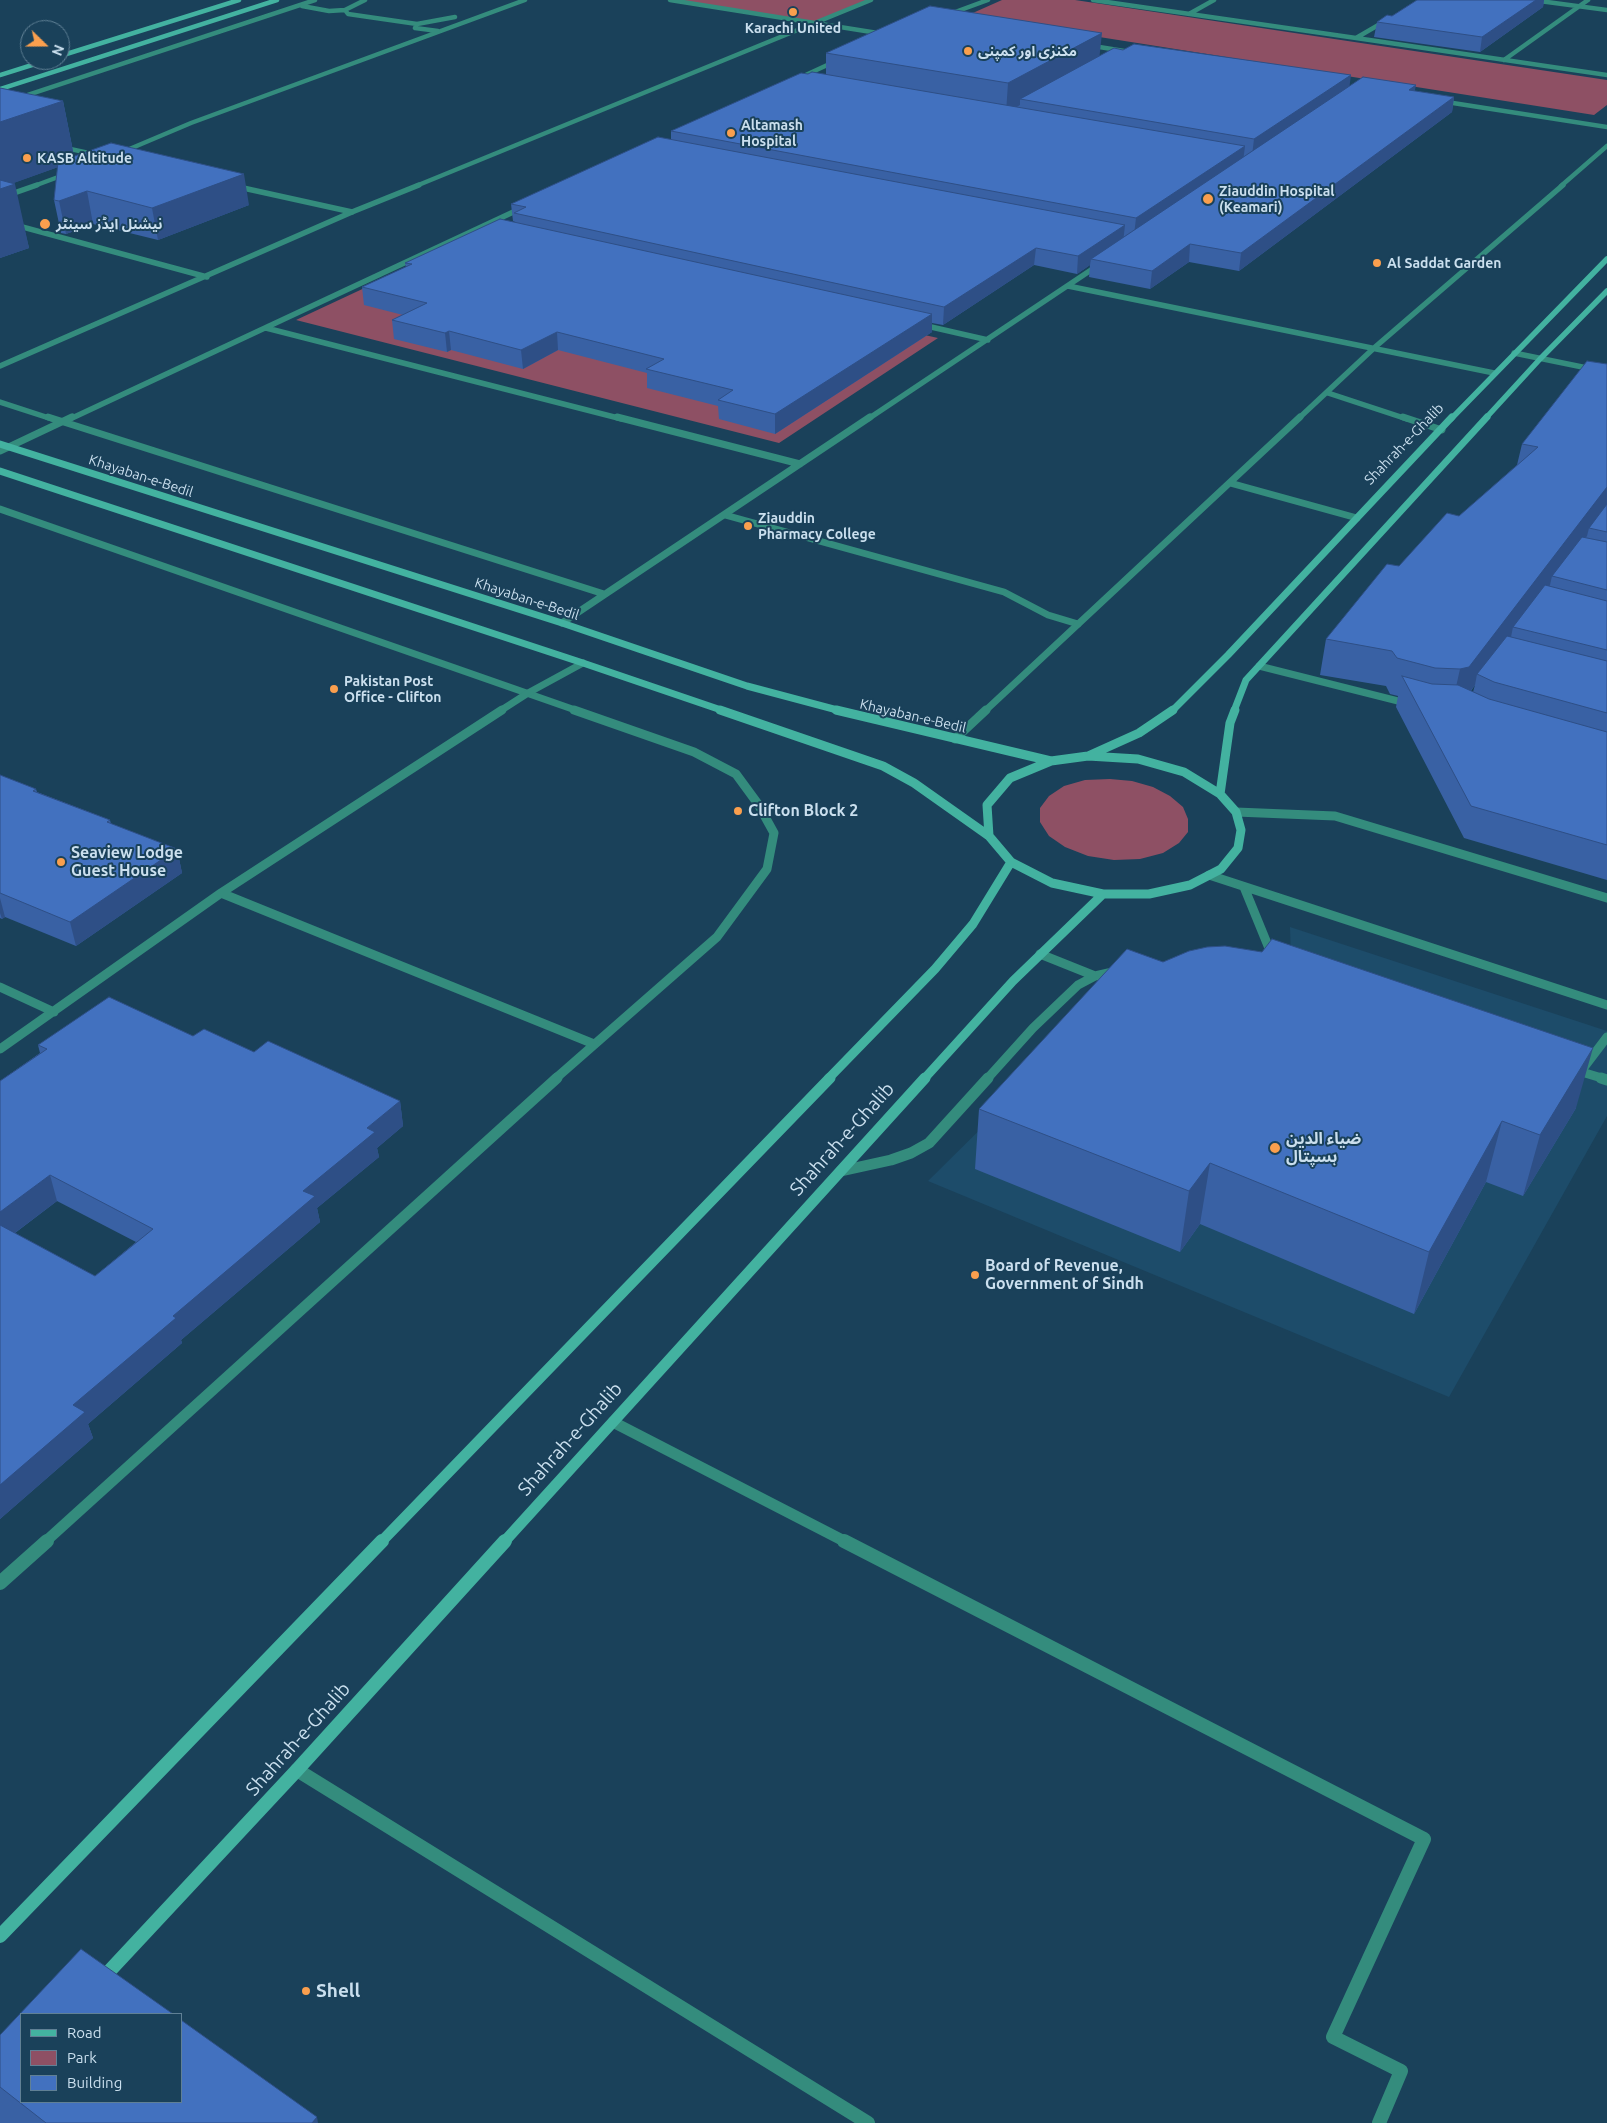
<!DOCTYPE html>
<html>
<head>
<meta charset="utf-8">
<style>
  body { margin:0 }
  #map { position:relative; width:1607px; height:2123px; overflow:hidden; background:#1a415a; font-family:Ubuntu,sans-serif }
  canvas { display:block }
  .legend { position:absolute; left:20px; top:2013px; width:162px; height:90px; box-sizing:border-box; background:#1a415a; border:1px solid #608095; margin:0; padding:6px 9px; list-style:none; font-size:15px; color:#cadfee }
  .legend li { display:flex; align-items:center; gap:10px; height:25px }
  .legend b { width:25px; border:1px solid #608095 }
  .north { position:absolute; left:20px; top:20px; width:50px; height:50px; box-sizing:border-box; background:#1a415a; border:1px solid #608095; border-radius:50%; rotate:112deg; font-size:14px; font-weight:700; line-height:20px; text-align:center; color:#cadfee }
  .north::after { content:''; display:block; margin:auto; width:18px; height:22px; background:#fa9f4e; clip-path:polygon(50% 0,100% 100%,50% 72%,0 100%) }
</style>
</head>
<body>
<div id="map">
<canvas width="1607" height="2123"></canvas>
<ul class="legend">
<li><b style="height:6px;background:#43b2a0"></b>Road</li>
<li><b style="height:14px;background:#8e5064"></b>Park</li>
<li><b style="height:14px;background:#4271bf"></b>Building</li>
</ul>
<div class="north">N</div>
</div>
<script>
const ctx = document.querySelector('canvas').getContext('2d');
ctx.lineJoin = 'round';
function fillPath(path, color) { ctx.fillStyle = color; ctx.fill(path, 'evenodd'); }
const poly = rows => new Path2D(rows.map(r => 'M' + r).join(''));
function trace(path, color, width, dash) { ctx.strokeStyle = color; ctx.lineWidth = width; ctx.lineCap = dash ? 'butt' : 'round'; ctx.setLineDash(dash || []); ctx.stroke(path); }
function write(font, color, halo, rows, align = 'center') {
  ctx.font = font + ' Ubuntu,"Noto Sans Arabic",sans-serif'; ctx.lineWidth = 4; ctx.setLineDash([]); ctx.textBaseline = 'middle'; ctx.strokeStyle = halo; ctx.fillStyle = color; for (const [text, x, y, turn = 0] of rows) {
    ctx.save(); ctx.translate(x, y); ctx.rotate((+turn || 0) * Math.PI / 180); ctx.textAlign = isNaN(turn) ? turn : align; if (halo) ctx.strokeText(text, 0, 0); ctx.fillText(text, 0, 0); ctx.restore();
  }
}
fillPath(poly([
  [1290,927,1607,1031,1607,1116,1449,1397,928,1181,1110,1001,1291,960]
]), '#1d4c6a');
fillPath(poly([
  [671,0,871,0,815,24],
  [1002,0,1075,0,1607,80,1607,105,1594,115,966,16],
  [478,235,938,338,779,443,296,320],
  [1110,779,1132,781,1153,787,1170,796,1183,807,1188,819,1188,832,1179,843,1163,853,1140,859,1114,860,1088,856,1065,847,1049,836,1040,822,1040,808,1049,796,1064,786,1085,780]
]), '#8e5064');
trace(poly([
  [61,147,98,155]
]), '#348c7d', 4.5);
trace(poly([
  [234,186,352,212]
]), '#348c7d', 5.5);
trace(poly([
  [0,509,578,711],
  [725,515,1004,592,1048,615,1078,624]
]), '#348c7d', 7);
trace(poly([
  [1209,875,1607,1005],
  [1244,887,1273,958],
  [1040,954,1095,976],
  [1575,1070,1605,1079],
  [1582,1070,1607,1037],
  [555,1079,717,937,767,869,774,833,758,804,736,774,694,752,574,710],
  [987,1079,1033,1028,1078,985,1095,976,1117,971]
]), '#348c7d', 9);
trace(poly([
  [1601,1078,1607,1080],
  [841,1171,891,1160,911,1153,929,1143,988,1078],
  [45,1542,557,1078]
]), '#348c7d', 11);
trace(poly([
  [0,1583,47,1541]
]), '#348c7d', 14);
trace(poly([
  [365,0,345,10,348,14,417,24,415,28,438,31],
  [670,0,884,34],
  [1093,0,1356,38,1387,20],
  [1532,0,1607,10],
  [302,6,329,11,345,10],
  [1189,14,1214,0],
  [947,15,988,0],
  [417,24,455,17],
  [1356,38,1607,75],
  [1087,45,1124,51],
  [1504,60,1588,0],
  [797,79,836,61],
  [1440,101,1607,127],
  [0,104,315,0],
  [120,153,191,123,525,0],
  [34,186,69,173],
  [416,186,871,0],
  [1561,186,1607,146]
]), '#348c7d', 4.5);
trace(poly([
  [0,198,37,185],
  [0,221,207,277],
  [1068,286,1494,373],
  [918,324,988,340],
  [266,328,622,419],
  [1514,353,1607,372],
  [0,366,352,212,419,185],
  [1328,393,1407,419],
  [0,402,52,419],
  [70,419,524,207],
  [868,419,1100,264],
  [1298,419,1374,348,1563,185]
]), '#348c7d', 5.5);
trace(poly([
  [48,417,604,594],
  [617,417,800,464],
  [1403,417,1442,430],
  [0,451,72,417],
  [1230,483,1357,518],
  [562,623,870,417],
  [1259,666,1410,704],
  [500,711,528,693,583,663],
  [985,711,1300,417]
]), '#348c7d', 7);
trace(poly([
  [955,739,986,710],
  [1236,812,1335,816,1607,898],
  [221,893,594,1044],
  [0,987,54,1012],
  [0,1049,221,893,502,710]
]), '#348c7d', 9);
trace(poly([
  [613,1422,846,1542]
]), '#348c7d', 11);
trace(poly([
  [844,1541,1424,1839,1333,2037,1401,2071,1379,2123]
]), '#348c7d', 14);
trace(poly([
  [297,1770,868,2123]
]), '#348c7d', 14);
trace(poly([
  [60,56,239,0],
  [0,75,48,60],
  [0,89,277,0]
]), '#43b2a0', 4.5);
trace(poly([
  [1451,419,1607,259],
  [1485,419,1540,359,1607,291]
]), '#43b2a0', 5.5);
trace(poly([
  [0,444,562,623,747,686,841,711],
  [0,471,583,663,724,711],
  [1172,711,1228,655,1452,417],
  [1234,711,1246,680,1487,417]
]), '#43b2a0', 7);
trace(poly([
  [720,710,883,766,914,783,989,836],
  [836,710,1051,761],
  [1088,756,1139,733,1173,710],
  [1088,756,1138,759,1184,772,1220,794,1236,812,1241,830,1238,848,1221,869,1190,885,1149,894,1103,894,1052,883,1011,862,989,836,987,805,1010,778,1051,761,1088,756],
  [1220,794,1230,723,1235,710],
  [828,1079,935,969,973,924,1011,862],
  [924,1079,1013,981,1103,894]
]), '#43b2a0', 9);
trace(poly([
  [381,1542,830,1078],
  [504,1542,925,1078]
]), '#43b2a0', 11);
trace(poly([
  [0,1936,382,1541],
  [102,1979,297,1770,505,1541]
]), '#43b2a0', 14);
fillPath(poly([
  [1417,0,1544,0,1543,7,1480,52,1374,37,1377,22,1392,16],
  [826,53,1100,56,1350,86,1415,91,1454,97,1452,112,1239,271,1189,262,1150,289,1089,277,1090,265,1077,274,1034,265,943,325,932,323,932,332,775,434,719,419,718,406,647,388,647,373,558,350,523,369,451,350,447,352,394,339,392,320,403,315,364,305,362,287,406,267,405,263,515,222,513,221,511,204,671,139,671,131,808,74,826,74],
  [0,88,63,101,74,156,249,205,158,240,93,224,66,234,61,233,54,200,58,167,13,183,29,248,0,258],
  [1607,364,1607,880,1464,838,1396,707,1398,696,1390,694,1386,686,1320,675,1326,639,1399,566,1459,516,1517,465,1522,444],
  [1475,685,1473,692,1471,691],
  [0,775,36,789,37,792,110,820,111,824,177,849,182,873,76,946,5,917,2,919,0,918],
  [193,1036,254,1052,400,1101,403,1126,377,1148,379,1157,317,1208,320,1222,181,1340,182,1343,88,1424,93,1438,0,1519,0,1081,40,1053,38,1045],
  [57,1201,136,1242,95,1276,15,1233],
  [1576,1108,1523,1196,1486,1182,1414,1314,1200,1224,1180,1252,975,1169,979,1109],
  [0,2035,318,2123,0,2123]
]), '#3961a4');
fillPath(poly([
  [1536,0,1544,0,1543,7,1480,52,1482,37],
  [1102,33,1099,61,1020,99,1020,105,1006,113,1008,83],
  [1351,75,1349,90,1252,156,1254,139],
  [1416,85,1413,100,1409,90],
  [1454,97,1452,112,1239,271,1241,253],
  [63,101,75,161,0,188,0,122],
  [1245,146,1243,162,1134,235,1136,218],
  [244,174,249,205,158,240,152,208],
  [15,184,29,248,0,258,0,189],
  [87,191,93,224,66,234,59,201],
  [1125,225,1123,243,1091,259,1090,265,1077,274,1078,256],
  [1190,244,1189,262,1150,289,1152,271],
  [1036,248,1034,265,943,325,944,307],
  [932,314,932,332,775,434,775,414],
  [449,331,451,350,447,352,445,333],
  [557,332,558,350,523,369,521,350],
  [1607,487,1607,513,1589,528,1587,536,1556,577,1552,576,1550,585,1518,628,1513,627,1511,637,1477,674,1475,685,1462,702,1452,705,1460,669],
  [177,849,182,873,76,946,70,922],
  [0,898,5,917,2,919,0,913],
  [1593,1048,1576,1108,1523,1196,1540,1135],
  [400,1101,403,1126,377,1148,379,1157,317,1208,320,1222,181,1340,182,1343,88,1424,93,1438,0,1519,0,1485,73,1405,173,1316,303,1191,367,1128],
  [1502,1121,1486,1182,1414,1314,1429,1252],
  [1210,1163,1200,1224,1180,1252,1189,1191],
  [50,1175,57,1201,0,1244,0,1212],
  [317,2117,318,2123,312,2123]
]), '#2e4f86');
const building = poly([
  [1417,0,1536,0,1482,37,1377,22,1387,15,1392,16,1417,0],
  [930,6,1102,33,1008,83,826,53,930,6],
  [1134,44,1351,75,1254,139,1020,99,1114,48,1123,50,1134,44],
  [812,72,1245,146,1136,218,671,131,801,73,808,74,812,72],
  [1363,77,1416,85,1409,90,1454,97,1241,253,1190,244,1152,271,1091,259,1363,77],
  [0,88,63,101,0,122,0,88],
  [658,137,1125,225,1078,256,1036,248,944,307,514,213,526,207,511,204,658,137],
  [111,143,244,174,152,208,87,191,59,201,54,200,58,162,111,143],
  [0,180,15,184,0,189,0,180],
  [500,219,932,314,775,414,718,400,733,390,646,369,664,359,557,332,521,350,449,331,445,333,392,320,427,303,362,287,412,264,405,263,500,219],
  [1587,361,1607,364,1607,487,1469,667,1460,669,1435,668,1397,658,1392,651,1326,639,1387,564,1399,566,1447,513,1459,516,1538,447,1522,444,1587,361],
  [1607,504,1607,532,1589,528,1607,504],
  [1582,537,1607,542,1607,590,1552,576,1582,537],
  [1545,585,1607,601,1607,650,1513,627,1545,585],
  [1507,636,1607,661,1607,713,1494,682,1477,674,1507,636],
  [1402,676,1432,684,1458,685,1489,699,1607,732,1607,845,1471,806,1402,676],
  [0,775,36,789,33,791,110,820,107,822,177,849,70,922,0,893,0,775],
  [1272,939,1593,1048,1540,1135,1502,1121,1429,1252,1210,1163,1189,1191,979,1109,1127,949,1163,962,1189,951,1207,947,1225,946,1262,952,1272,939],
  [109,997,193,1036,204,1029,254,1052,268,1041,400,1101,367,1128,375,1132,303,1191,315,1196,173,1316,176,1318,73,1405,85,1412,0,1485,0,1225,95,1276,153,1229,50,1175,0,1212,0,1081,47,1049,38,1045,109,997],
  [81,1949,173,2014,21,2014,21,2102,181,2102,181,2020,317,2117,312,2123,46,2123,0,2087,0,2035,81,1949]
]);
fillPath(building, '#4271bf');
trace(building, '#2e4f86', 1);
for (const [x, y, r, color] of [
  [793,12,5,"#fa9f4e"],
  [968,51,5,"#fa9f4e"],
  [731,133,5,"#fa9f4e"],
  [27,158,5,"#fa9f4e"],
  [1208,199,6,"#fa9f4e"],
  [45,224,6,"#fa9f4e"],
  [1377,263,5,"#fa9f4e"],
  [748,526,5,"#fa9f4e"],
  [334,689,5,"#fa9f4e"],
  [738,811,5,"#fa9f4e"],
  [61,862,5,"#fa9f4e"],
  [1275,1148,6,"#fa9f4e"],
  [975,1275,5,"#fa9f4e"],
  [306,1991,5,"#fa9f4e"]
]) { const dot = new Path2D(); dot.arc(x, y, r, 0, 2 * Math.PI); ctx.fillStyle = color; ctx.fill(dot); trace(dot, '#1a415a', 2); }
write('bold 14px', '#cadfee', '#1a415a', [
  ["Karachi United",793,28,"center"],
  ["مکنزی اور کمپنی",978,51],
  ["Altamash",741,125],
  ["Hospital",741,141],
  ["KASB Altitude",37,158],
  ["Ziauddin Hospital",1219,191],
  ["(Keamari)",1219,207],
  ["نیشنل ایڈز سینٹر",56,224],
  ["Al Saddat Garden",1387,263],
  ["Ziauddin",758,518],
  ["Pharmacy College",758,534],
  ["Pakistan Post",344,681],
  ["Office - Clifton",344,697]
], 'left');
write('14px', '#cadfee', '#1a415a', [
  ["Shahrah-e-Ghalib",1404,444,-46],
  ["Khayaban-e-Bedil",141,476,18],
  ["Khayaban-e-Bedil",527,599,18],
  ["Khayaban-e-Bedil",913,716,13]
]);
write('bold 16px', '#cadfee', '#1a415a', [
  ["Clifton Block 2",748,811],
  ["Seaview Lodge",71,853],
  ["Guest House",71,871],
  ["ضیاء الدین",1286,1139],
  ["ہسپتال",1286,1157],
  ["Board of Revenue,",985,1266],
  ["Government of Sindh",985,1284]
], 'left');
write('19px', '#cadfee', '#1a415a', [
  ["Shahrah-e-Ghalib",842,1139,-48],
  ["Shahrah-e-Ghalib",570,1439,-48],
  ["Shahrah-e-Ghalib",298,1739,-48]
]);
write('bold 19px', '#cadfee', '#1a415a', [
  ["Shell",316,1991]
], 'left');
</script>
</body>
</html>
